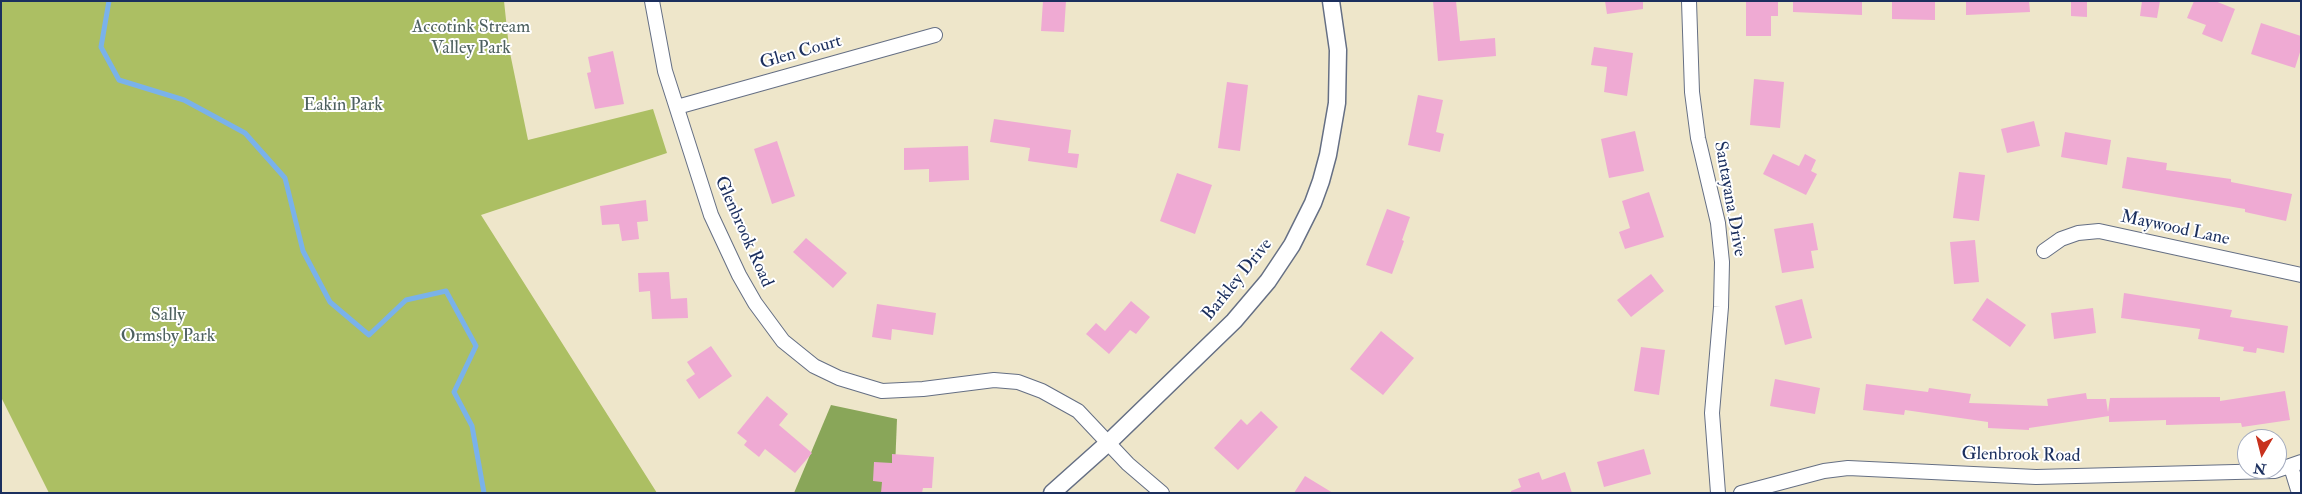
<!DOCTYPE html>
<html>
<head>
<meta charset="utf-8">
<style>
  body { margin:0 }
  #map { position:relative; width:2302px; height:494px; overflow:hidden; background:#eee6ca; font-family:"IM FELL Double Pica",serif }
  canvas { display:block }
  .frame { position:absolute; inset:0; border:2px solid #1b2f5e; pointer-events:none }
  .north { position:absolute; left:2237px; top:429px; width:50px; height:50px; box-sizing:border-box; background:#fff; border:1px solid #a4acbf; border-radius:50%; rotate:188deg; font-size:14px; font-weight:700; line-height:20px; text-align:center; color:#1b2f5e }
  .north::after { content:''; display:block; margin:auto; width:18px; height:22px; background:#c8321e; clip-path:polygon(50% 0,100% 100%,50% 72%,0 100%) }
</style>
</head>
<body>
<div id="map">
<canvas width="2302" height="494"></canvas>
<div class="frame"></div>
<div class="north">N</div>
</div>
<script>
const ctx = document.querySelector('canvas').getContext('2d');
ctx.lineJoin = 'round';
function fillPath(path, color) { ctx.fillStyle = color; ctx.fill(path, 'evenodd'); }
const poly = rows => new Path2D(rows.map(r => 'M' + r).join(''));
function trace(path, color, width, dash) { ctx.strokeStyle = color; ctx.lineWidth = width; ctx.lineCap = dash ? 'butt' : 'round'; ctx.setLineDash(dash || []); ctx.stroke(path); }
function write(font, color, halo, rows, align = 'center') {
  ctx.font = font + ' "IM FELL Double Pica",serif'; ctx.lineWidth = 4; ctx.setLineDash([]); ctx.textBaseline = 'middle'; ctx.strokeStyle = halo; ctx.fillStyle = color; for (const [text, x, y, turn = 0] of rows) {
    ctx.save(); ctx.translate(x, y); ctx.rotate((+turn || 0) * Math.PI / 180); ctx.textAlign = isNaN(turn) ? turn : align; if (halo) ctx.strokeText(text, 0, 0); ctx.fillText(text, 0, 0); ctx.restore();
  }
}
fillPath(poly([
  [1,1,504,1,509,48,528,140,653,109,667,153,481,215,657,493,49,493,1,397]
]), '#acbf63');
fillPath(poly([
  [831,405,897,419,894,493,794,493]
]), '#89a659');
trace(poly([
  [109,1,101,47,119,80,184,100,245,133,285,178,303,251,330,302,369,335,406,300,446,291,476,346,454,392,472,426,484,493]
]), '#7ab2ea', 5);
fillPath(poly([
  [1043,1,1066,1,1064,32,1041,31],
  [1433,1,1456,1,1460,41,1495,38,1496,56,1438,61],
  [1605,1,1643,1,1643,9,1607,14],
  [1746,1,1778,1,1778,16,1771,16,1771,36,1746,36],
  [1793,1,1862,1,1862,15,1793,12],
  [1892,1,1935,1,1935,20,1892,19],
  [1966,1,2029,1,2030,12,1966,15],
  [2071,1,2087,1,2087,17,2071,16],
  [2142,1,2160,1,2157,18,2140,16],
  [2194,1,2215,1,2235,9,2222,42,2202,34,2206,25,2187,18],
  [2261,23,2301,36,2301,49,2295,68,2251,54],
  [1594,47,1633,53,1627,96,1604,92,1607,67,1591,65],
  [613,51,624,104,595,109,587,73,591,72,588,57],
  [1754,79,1784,82,1780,128,1750,125],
  [1227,82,1248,85,1240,151,1218,148],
  [1418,95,1443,100,1436,132,1444,134,1440,152,1408,145],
  [994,119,1071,130,1068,153,1079,154,1077,168,1028,161,1030,148,990,142],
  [2034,121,2040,146,2007,153,2001,129],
  [1635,131,1644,171,1609,178,1601,139],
  [2065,132,2111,140,2107,165,2061,157],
  [777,141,795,196,772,204,754,149],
  [968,146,969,180,929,182,929,169,904,170,904,148],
  [1773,154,1799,166,1805,154,1816,160,1811,171,1817,174,1806,195,1763,174],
  [2127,157,2167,163,2166,170,2231,179,2231,182,2292,194,2286,221,2245,212,2245,209,2122,188],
  [1959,172,1985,175,1979,221,1953,218],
  [1177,173,1212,185,1195,234,1160,221],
  [1649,192,1664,237,1625,249,1619,232,1630,228,1622,201],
  [646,200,648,221,637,222,639,239,622,241,619,224,602,225,600,206],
  [1387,209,1410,217,1402,240,1404,241,1392,274,1366,265],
  [1813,223,1818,250,1811,251,1814,268,1782,273,1774,229],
  [806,238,847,273,833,288,793,252],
  [1975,240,1979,282,1954,284,1950,242],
  [669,272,671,299,687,298,688,318,652,319,650,291,639,292,638,273],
  [1651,274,1664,291,1631,317,1617,300],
  [2124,293,2232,310,2230,317,2288,326,2284,353,2257,348,2256,353,2243,351,2244,347,2198,339,2200,329,2121,318],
  [1987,298,2026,325,2010,347,1972,320],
  [1802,299,1812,338,1785,345,1775,306],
  [1131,301,1150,317,1136,334,1130,330,1109,354,1086,334,1096,323,1105,331],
  [877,304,936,313,933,335,892,329,891,340,872,337],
  [2093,308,2096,333,2054,339,2051,313],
  [1381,331,1414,358,1383,395,1350,369],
  [711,346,732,376,699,399,686,380,695,374,687,362],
  [1641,347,1665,350,1659,395,1634,391],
  [1775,379,1820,388,1815,414,1770,406],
  [1866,384,1928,392,1929,388,1971,394,1969,403,2048,406,2047,399,2086,393,2087,399,2106,399,2108,412,2110,398,2220,397,2220,401,2285,391,2290,420,2242,427,2241,423,2166,425,2166,420,2109,422,2109,416,2029,428,2029,430,1988,428,1988,422,1905,410,1904,415,1863,410],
  [767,396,788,414,779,425,812,453,795,473,765,449,759,457,744,445,747,441,737,433],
  [1261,411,1278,427,1238,470,1214,448,1241,419,1247,425],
  [1644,449,1651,474,1604,487,1597,462],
  [892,454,934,457,932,488,923,488,922,493,881,493,882,482,873,481,874,462,892,463],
  [1539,472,1542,480,1565,472,1572,493,1511,493,1511,491,1521,487,1518,479],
  [1305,476,1333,493,1294,493]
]), '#efaad3');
const minor = poly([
  [652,1,665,71,711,215,739,275,755,303,783,341,814,366,839,378,882,391,923,389,994,380,1018,382,1042,391,1078,411,1128,464,1162,493],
  [1689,1,1692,92,1698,138,1718,223,1722,262,1721,307,1712,413,1718,493],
  [677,107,935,35],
  [2044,251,2061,239,2078,233,2099,231,2301,275],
  [2291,467,2299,493],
  [1741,493,1824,471,1848,468,2036,477,2275,471,2301,462]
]);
const tertiary = poly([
  [1052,493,1108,443,1234,321,1268,281,1292,245,1313,203,1321,181,1328,155,1337,103,1338,50,1331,1]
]);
trace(minor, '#656f84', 16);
trace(tertiary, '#656f84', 19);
trace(minor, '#fff', 14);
trace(tertiary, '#fff', 16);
write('18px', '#4e6160', '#fff', [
  ["Accotink Stream",471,28],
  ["Valley Park",471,49],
  ["Eakin Park",343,106],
  ["Sally",168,316],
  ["Ormsby Park",168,337]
]);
write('18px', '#1b2f5e', '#fff', [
  ["Glen Court",801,53,-16],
  ["Santayana Drive",1729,199,80],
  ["Maywood Lane",2175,229,12],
  ["Glenbrook Road",743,232,66],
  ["Barkley Drive",1238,280,-51],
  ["Glenbrook Road",2021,456,1]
]);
</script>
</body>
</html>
